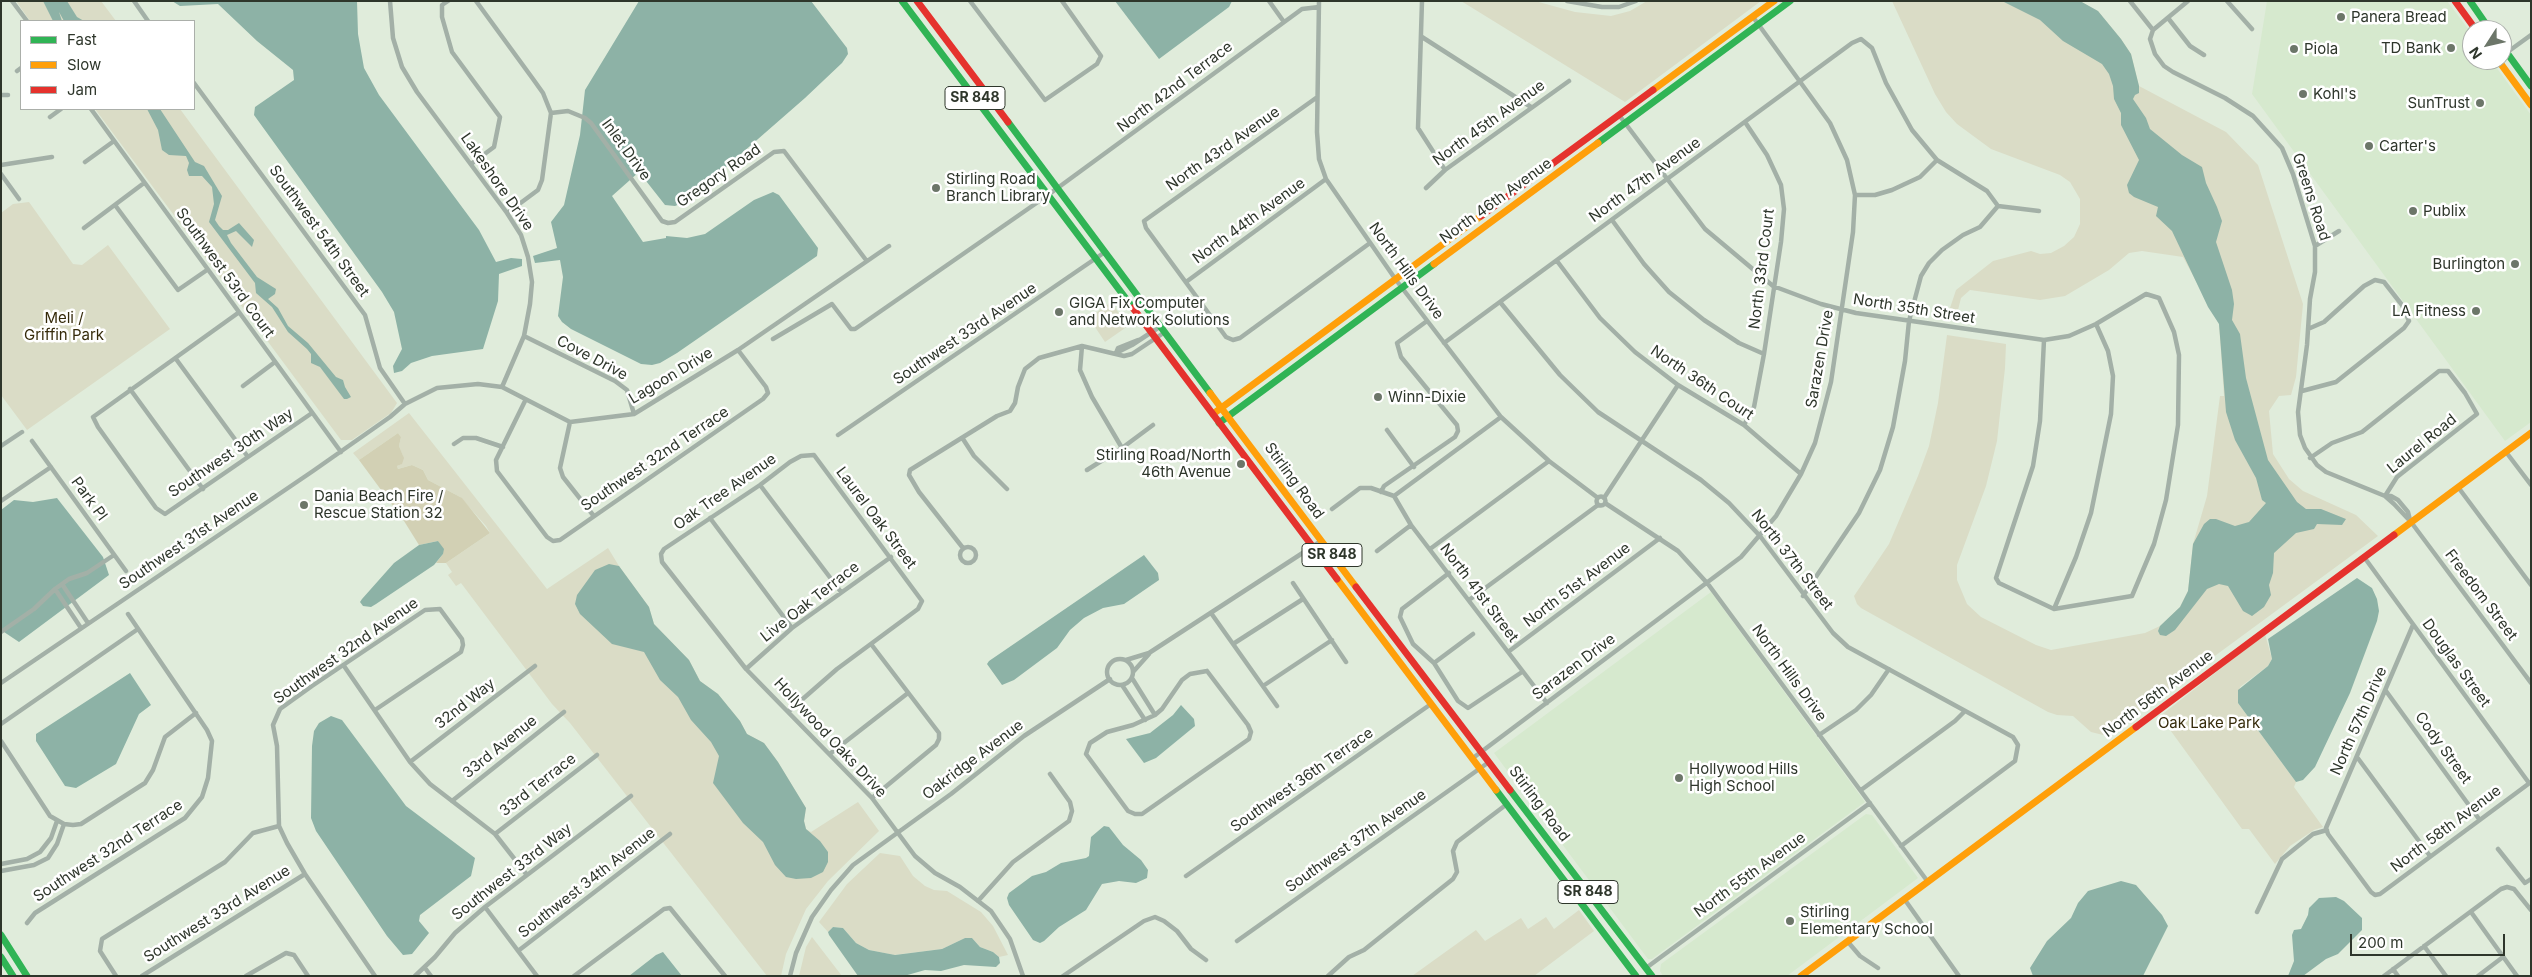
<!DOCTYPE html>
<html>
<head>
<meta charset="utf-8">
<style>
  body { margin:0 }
  #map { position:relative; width:2532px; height:977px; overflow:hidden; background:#e0ecdb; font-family:Inter,sans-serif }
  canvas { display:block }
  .frame { position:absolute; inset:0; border:2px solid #2e362b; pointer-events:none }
  .legend { position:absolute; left:20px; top:20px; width:175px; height:90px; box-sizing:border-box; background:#fff; border:1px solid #abafaa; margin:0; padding:6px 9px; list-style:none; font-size:15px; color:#2e362b }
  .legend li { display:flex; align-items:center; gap:10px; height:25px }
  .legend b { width:25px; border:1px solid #abafaa }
  .north { position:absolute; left:2462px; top:20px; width:50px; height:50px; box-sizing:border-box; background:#fff; border:1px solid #abafaa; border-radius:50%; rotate:235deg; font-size:14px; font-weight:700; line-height:20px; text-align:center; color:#2e362b }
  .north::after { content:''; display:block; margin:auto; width:18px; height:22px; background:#6c7669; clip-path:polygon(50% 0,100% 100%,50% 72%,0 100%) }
  .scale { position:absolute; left:2350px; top:934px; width:155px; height:22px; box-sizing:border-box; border:2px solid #2e362b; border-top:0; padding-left:6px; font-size:15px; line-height:18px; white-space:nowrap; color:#2e362b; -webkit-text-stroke:4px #fff; paint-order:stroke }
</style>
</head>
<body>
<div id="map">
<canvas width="2532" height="977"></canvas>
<div class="frame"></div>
<ul class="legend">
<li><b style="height:6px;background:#30b455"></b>Fast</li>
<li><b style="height:6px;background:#ff9f0a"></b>Slow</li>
<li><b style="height:6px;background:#e5322d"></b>Jam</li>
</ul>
<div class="north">N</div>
<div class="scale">200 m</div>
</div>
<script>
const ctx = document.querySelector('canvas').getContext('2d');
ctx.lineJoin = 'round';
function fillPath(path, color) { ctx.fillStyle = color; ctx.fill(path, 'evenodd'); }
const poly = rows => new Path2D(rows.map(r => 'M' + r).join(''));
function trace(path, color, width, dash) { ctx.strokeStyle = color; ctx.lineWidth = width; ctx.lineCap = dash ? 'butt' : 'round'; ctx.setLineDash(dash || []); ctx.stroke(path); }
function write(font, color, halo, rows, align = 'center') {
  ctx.font = font + ' Inter,sans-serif'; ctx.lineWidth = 5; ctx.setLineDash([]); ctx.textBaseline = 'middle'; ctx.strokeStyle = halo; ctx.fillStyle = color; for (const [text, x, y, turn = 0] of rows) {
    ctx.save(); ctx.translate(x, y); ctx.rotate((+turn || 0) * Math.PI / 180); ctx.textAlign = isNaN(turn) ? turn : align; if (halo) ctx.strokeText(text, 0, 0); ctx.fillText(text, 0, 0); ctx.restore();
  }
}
fillPath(poly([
  [2267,1,2447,1,2472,34,2472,60,2491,60,2531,115,2531,422,2505,441,2252,94],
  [1711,592,1865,802,1652,959,1648,959,1494,753],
  [1866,814,1872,815,1918,878,1787,976,1663,976,1660,971,1661,964]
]), '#d6e9ce');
fillPath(poly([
  [16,1,101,1,116,21,30,21],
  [1461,1,1535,1,1575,12,1611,16,1630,11,1647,1,1761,1,1625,102],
  [1892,1,2080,1,2098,11,2121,39,2131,54,2139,86,2226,132,2258,165,2303,304,2296,377,2291,395,2279,396,2269,411,2273,454,2289,479,2303,491,2356,515,2378,536,2110,733,2103,735,2091,732,2073,716,2057,715,2048,712,1861,608,1857,604,1854,596,1889,544,1918,476,1929,446,1938,403,1947,335,2006,344,2005,368,1997,441,1986,486,1957,565,1957,580,1967,604,1981,617,2036,645,2051,650,2145,633,2160,626,2180,607,2188,591,2193,544,2207,496,2220,396,2224,396,2219,324,2183,257,2142,251,2129,253,2109,270,2065,296,2040,300,1970,290,1961,298,1958,310,1950,308,1956,290,1993,261,2031,251,2040,254,2051,253,2064,246,2074,237,2080,224,2080,199,2070,182,2060,175,1991,149,1957,124,1946,112,1935,94],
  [95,109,180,109,397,403,391,413,352,440,341,440],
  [29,202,73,264,82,265,108,245,170,329,27,430,1,395,1,213,13,204],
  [1111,302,1128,326,1105,342,1089,318],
  [409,413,547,589,608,548,619,566,649,607,654,624,689,660,700,681,718,694,740,721,747,734,764,743,778,762,806,808,804,821,806,829,811,832,858,802,879,831,828,881,806,909,786,954,781,976,767,976,570,723,552,704,461,583,456,586,448,575,452,572,446,563,490,533,486,526,460,497,428,480,423,470,412,465,398,469,397,466,401,464,403,456,399,446,401,437,398,433,359,460,353,453],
  [2265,634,2272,659,2268,666,2240,687,2238,703,2296,782,2294,787,2323,827,2314,830,2290,846,2275,864,2249,829,2242,829,2160,716],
  [880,853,900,856,913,876,925,886,934,890,947,891,981,912,993,926,1008,955,999,957,993,952,980,947,972,938,965,938,942,949,894,955,869,950,856,943,843,928,833,927,828,932,819,922,847,884],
  [1579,910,1594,931,1534,976,1412,976,1476,930,1485,941,1521,918,1528,929,1546,917,1554,929],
  [812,937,842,976,799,976,806,947]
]), '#dadcc6');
fillPath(poly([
  [398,433,401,437,399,446,404,458,402,464,397,466,398,469,412,465,423,470,428,480,462,498,490,533,446,563,436,563,443,554,438,541,419,545,404,521,359,460]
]), '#d2d0b4');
fillPath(poly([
  [43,1,67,1,77,17,84,21,64,21,59,12,62,21,53,21],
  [172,1,357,1,358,34,364,68,379,95,479,230,496,262,511,258,522,259,522,266,499,274,498,301,483,349,432,356,411,363,402,371,394,373,393,366,402,349,394,312,382,292,254,115,255,107,294,80,293,70,257,41,218,4,180,6],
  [639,1,811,1,847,48,848,54,842,63,805,98,687,201,675,206,665,205,639,172,612,196,643,242,666,238,666,236,687,238,705,234,754,200,773,192,779,195,818,248,817,256,677,353,660,363,652,365,641,364,571,329,562,322,558,316,563,277,560,260,535,263,533,256,557,248,551,222,564,205,580,135,585,90],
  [1115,1,1232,1,1229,7,1159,59],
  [2002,1,2080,1,2098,11,2121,39,2131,54,2139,86,2139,93,2135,95,2133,99,2146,118,2150,129,2182,155,2202,167,2206,183,2217,207,2222,221,2216,242,2232,290,2234,304,2232,320,2240,334,2246,378,2268,460,2297,502,2306,509,2321,509,2346,519,2342,525,2317,524,2314,529,2296,533,2274,553,2273,573,2269,585,2271,595,2264,607,2252,616,2243,611,2228,586,2219,584,2207,589,2175,630,2166,636,2160,635,2158,631,2160,626,2180,607,2188,591,2193,544,2204,524,2210,519,2216,519,2235,526,2249,522,2266,503,2262,500,2256,478,2235,440,2226,412,2219,324,2208,307,2172,231,2156,216,2158,207,2134,197,2129,193,2127,185,2139,160,2121,125,2121,113,2114,99,2113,86,2109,74,2102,64,2063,41,2040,20],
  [147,109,160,109,195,162,204,166,222,196,215,220,219,226,223,230,228,230,239,223,254,240,252,247,236,231,227,235,231,243,257,277,276,289,275,294,268,299,278,308,288,326,308,343,336,377,343,380,345,387,351,397,347,399,344,399,320,367,311,363,311,354,307,349,288,332,272,307,256,293,255,283,209,222,214,204,212,187,202,176,189,176,187,170,189,163,186,156,169,155,162,150,158,130],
  [57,498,103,557,109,575,19,642,1,630,1,510,14,500,33,502],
  [438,541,444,549,443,554,434,565,376,604,371,607,363,606,360,602,362,599,394,563,419,545],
  [1144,555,1158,573,1159,580,1124,604,1103,608,1084,618,1070,630,1057,648,1014,680,1002,685,987,664,989,661],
  [609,564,619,566,649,607,654,624,689,660,700,681,718,694,740,721,747,734,764,743,778,762,806,808,804,821,806,829,820,841,828,852,828,862,823,872,811,878,796,879,786,877,775,865,763,842,743,823,713,783,719,756,711,742,691,720,678,697,660,680,644,652,612,644,580,614,575,604,577,595,595,570],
  [2357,578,2372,588,2377,599,2379,611,2377,621,2350,693,2315,767,2303,780,2296,782,2238,703,2238,690,2268,666,2272,659,2268,639],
  [130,673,151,705,139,714,116,764,76,788,65,786,36,741,36,734],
  [1181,705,1194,719,1195,726,1156,758,1144,763,1126,739,1150,733,1173,715],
  [331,716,342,720,406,806,475,858,471,876,420,915,419,921,429,933,412,954,403,955,387,936,316,831,311,818,312,746,314,731,319,723],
  [1104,826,1109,827,1123,845,1141,860,1148,870,1147,878,1136,883,1119,881,1102,884,1086,910,1059,927,1044,941,1040,943,1033,940,1009,905,1007,898,1009,893,1032,876,1046,872,1061,863,1086,858,1089,856,1091,837],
  [2121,881,2136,885,2162,915,2168,926,2143,976,2033,976,2030,968,2047,941,2071,918,2078,903,2088,891],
  [2336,897,2344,901,2362,918,2362,930,2338,954,2326,959,2303,976,2288,976,2294,961,2292,935,2294,930,2301,929,2308,915,2309,908,2319,898],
  [833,927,843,928,856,943,869,950,895,955,942,949,965,938,972,938,980,947,993,952,999,957,1000,963,996,967,964,965,941,971,925,970,904,976,858,976,829,935,828,932],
  [663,952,682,976,629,976,656,955]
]), '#8db2a6');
trace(poly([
  [12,1,27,21],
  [134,1,148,21],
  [390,1,393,38,402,67,417,92,507,213,521,235,528,257,532,282,530,304,524,336,502,387],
  [448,1,442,5,442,17,452,52,500,117,494,147,471,164],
  [476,1,533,79,543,93,551,113,542,180,538,190,507,213],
  [970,1,1045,100,1097,64,1101,56,1062,1],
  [1269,1,1284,22],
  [1319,1,1317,132,1319,159,1326,179,1396,280,1501,417,1549,461,1598,498],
  [1422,1,1418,128,1445,170],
  [1567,1,1602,7,1619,7,1636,1],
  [2130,1,2153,30],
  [2188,1,2153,30,2150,39,2155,54,2164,66,2173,72,2225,98,2253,116,2282,148,2293,174,2315,246,2315,272,2310,299,2307,345,2298,412,2300,435,2305,448,2317,465,2326,472,2385,496,2394,504,2411,522,2531,683],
  [2227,1,2252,29],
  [2168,18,2190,46,2204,55],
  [1422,37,1531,107],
  [2502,56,2531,35],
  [17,71,21,68],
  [194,83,365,315,380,368,405,404],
  [1,95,8,95],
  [1316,98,1144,221,1146,228,1226,337,1233,340,1240,338,1370,243],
  [91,109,341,452],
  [551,113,568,111,585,118,591,123,662,221,668,223,675,222,774,152,784,151,866,260],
  [1619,115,1705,229,1773,286,1821,304,1856,313,2044,340,2069,336,2096,324,2146,294,2159,298,2174,332,2179,355,2178,425,2166,500,2154,544,2132,596,2054,609,1999,583,1996,578,2033,466,2040,421,2044,340],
  [50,117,61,109],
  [85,162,114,141],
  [1,165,52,157],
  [1,174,19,199],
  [1426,188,1445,170,1569,81],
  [1855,195,1875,195,1892,190,1920,177,1937,160],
  [115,205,178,290,207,270],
  [1998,206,2039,211],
  [1612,220,1644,264,1669,292,1704,320,1739,343,1764,354],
  [84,228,144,183],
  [2315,246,2339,231],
  [1557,261,1600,318,1635,352,1678,385,1744,425,1801,474],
  [1186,282,1326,179],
  [1500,302,1560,375,1598,412,1701,480,1729,503,1760,536,1833,633,1848,647,2013,737,2018,745,2015,761,1901,846],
  [238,313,93,417,98,427,156,508,165,514,312,413],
  [524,336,615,381,627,390,634,414],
  [773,339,832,304,851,329,855,329,1048,195,1302,9,1319,7],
  [1444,343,1852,43,1861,39,1872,48,1886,83,1912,130,1937,160,1987,191,1998,206],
  [1082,346,1080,370,1092,397,1122,448],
  [1116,353,1132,345,1161,326],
  [1116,353,1118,348,1138,340],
  [176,359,248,457],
  [243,386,275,362],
  [130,389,203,489],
  [2302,391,2336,382,2404,328,2409,321,2402,305,2384,282,2375,280,2364,286,2324,322,2308,329],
  [525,401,496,460,497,471,547,537,553,541,560,540,763,399,768,393,766,387,738,350],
  [570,422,560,468,563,477,593,515],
  [1744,425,1754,407,1764,354,1781,242,1784,209,1781,185,1767,155,1745,122],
  [1387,430,1414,467],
  [838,435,1105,252],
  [963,439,974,456,1007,489],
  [32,441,126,571],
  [454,444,463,438,476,438,503,447],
  [1,446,22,432],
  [2506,452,2531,485],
  [2310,458,2332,443,2362,432,2439,371,2448,371,2465,393,2477,414,2397,477,2385,496],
  [1087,470,1122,448,1153,425],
  [760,485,841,592],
  [2458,487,2531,585],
  [1381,492,1384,486,1455,437,1458,431,1457,425,1401,357,1397,343,1427,321],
  [1394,496,1411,525,1547,703],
  [2385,496,2391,496,2398,500,2408,512,2410,520],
  '1596.5 501a4.5 4.5 0 1 1 9 0a4.5 4.5 0 1 1-9 0Z',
  [1604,498,1678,385],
  [1,501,51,467],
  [1605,503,1678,551,1708,584,1928,882],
  [1332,509,1360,488,1371,488,1394,496,1501,417],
  [710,518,792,628],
  '960 555a8 8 0 1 1 16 0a8 8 0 1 1-16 0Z',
  [963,548,919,492,909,475,910,470,997,416,1010,411,1015,403,1018,387,1025,369,1039,358,1082,346,1124,356,1132,354,1165,332],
  [1430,549,1549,461],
  [1377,551,1411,525],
  [2364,557,2529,783],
  [1449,573,1402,609,1400,617,1413,644,1434,663,1458,701,1468,708,1522,672],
  [1293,583,1346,662],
  [62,584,88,623],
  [55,589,81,628],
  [1803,596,1859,513,1880,470,1893,427,1905,361,1909,321,1921,276,1929,263,1942,250,1963,235,1980,227,1998,206],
  [1469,600,1598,505],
  [2054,609,2076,557,2091,513,2111,414,2113,376,2108,351,2096,324],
  [1211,613,1277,706],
  [2413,625,2326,828,2328,834,2371,892,2375,895,2380,894,2531,782],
  [1,632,34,609,55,589,69,579,87,573,114,555],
  [871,644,939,733,939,739,936,745,872,798],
  [1233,644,1303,599],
  [1508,652,1660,538],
  '1107 672a13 13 0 1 1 26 0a13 13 0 1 1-26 0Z',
  [1126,660,1149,653,1321,541],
  [1434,663,1473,634],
  [344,666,410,762,430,784,495,834,527,875],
  [746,669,792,628,891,557],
  [1207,671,1248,725,1251,732,1249,739,1142,814,1135,814,1128,811,1086,754,1090,743,1107,732,1133,725,1155,715,1162,709,1182,680,1190,674,1207,671],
  [1133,672,1149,654],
  [1132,678,1155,715],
  [1,683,313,471,390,417,405,404,437,388,478,384,502,387,570,422,634,414,738,350,889,246],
  [1122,685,1145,720],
  [1263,686,1332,640],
  [2386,691,2479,819],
  [789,711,837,669,918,609,922,601,814,455,801,456,790,462,760,485,664,549,661,554,662,562,746,669,872,798,915,856,935,873,960,887,991,911,1010,939,1023,976],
  [1,724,138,629],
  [1819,735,1856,710,1871,695,1889,669],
  [1,741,50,816,64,824,73,825,81,824,145,783,153,770,165,737,196,713],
  [831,753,908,693],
  [2357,757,2430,856],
  [1473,758,1741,557,1776,516,1801,474,1815,443,1831,382,1853,232,1855,195,1847,160,1830,123,1753,17],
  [410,762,535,666],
  [1861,790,1955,721,1965,711],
  [452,801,564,712],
  [495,834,597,755],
  [2498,849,2525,883,2531,879],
  [1,864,27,859,40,852,51,838,57,821],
  [1,871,34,865,48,858,57,844,64,824],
  [1186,876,1431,704],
  [1905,900,1959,976],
  [978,901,1013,862,1069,821,1072,811,1070,802,1050,774],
  [485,907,537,976],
  [2257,912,2282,859,2313,834,2327,830],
  [2471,912,2517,976],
  [27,923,35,913,185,818,202,797,208,778,212,741,207,730,128,614],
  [1237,941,1489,762],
  [1848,942,1860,956,1878,968],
  [2424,946,2446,976],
  [518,951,670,834],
  [425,968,431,976],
  [1646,968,1870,803],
  [2393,969,2398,976],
  [116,976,100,951,102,939,225,862,253,833,279,826],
  [142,976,305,874],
  [246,976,286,953,294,955,308,976],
  [375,976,305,874,287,843,279,826,277,746,273,725,280,709,312,686,425,610,440,609,462,639,463,645,461,652,375,710],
  [415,976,435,957,455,933,485,907,631,796],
  [574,976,664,909,670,908,725,976],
  [790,976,796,953,812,917,831,890,853,865,951,794,1024,736,1110,679],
  [1063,976,1144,921,1155,917,1164,921,1177,931,1191,949,1206,960],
  [1328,976,1349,957,1364,950,1453,879,1457,872,1453,851,1457,842,1507,804],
  [2384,976,2501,889,2507,887,2514,889,2531,910],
  [2478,976,2503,957]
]), '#a3b0a7', 4.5);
trace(poly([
  [902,1,1133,308],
  [2470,1,2490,30],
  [2502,46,2531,86],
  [1008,122,1210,393],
  [1598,143,1790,1],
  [1219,423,1434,264],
  [1496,790,1636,976],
  [1510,790,1652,976],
  [1,935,27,976],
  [1,957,13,976]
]), '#30b455', 7);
trace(poly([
  [2498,60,2531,105],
  [1653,90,1774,1],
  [1434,264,1598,143],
  [1210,393,1356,587],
  [1213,414,1481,216],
  [2394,535,2531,433],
  [1337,579,1496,790],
  [1801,976,2136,727]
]), '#ff9f0a', 7);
trace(poly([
  [917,1,1008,122],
  [2455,1,2476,30],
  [1481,216,1653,90],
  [1133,308,1337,579],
  [1356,587,1510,790],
  [2136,727,2394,535]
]), '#e5322d', 7);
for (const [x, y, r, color] of [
  [2341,17,5,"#6c7669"],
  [2451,48,5,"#6c7669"],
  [2294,49,5,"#6c7669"],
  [2303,94,5,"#6c7669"],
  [2480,103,5,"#6c7669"],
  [2369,146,5,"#6c7669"],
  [936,188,5,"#6c7669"],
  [2413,211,5,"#6c7669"],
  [2515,264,5,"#6c7669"],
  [2476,311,5,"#6c7669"],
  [1059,312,5,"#6c7669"],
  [1378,397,5,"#6c7669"],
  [1241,464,5,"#6c7669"],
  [304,505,5,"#6c7669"],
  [1679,778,5,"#6c7669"],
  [1790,921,5,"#6c7669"]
]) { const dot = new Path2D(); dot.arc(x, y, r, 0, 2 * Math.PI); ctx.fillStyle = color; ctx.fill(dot); trace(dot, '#fff', 2); }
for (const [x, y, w] of [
  [975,98,60],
  [1332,555,60],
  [1588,892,60]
]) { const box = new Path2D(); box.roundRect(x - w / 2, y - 11.5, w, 23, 4); ctx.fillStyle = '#fff'; ctx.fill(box); trace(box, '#2e362b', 1); }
write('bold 14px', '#2e362b', null, [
  ["SR 848",975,98],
  ["SR 848",1332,555],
  ["SR 848",1588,892]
]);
write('15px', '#2e362b', '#fff', [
  ["Panera Bread",2351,17],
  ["TD Bank",2441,48,"right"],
  ["Piola",2304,49],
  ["Kohl's",2313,94],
  ["SunTrust",2470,103,"right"],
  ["Carter's",2379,146],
  ["Stirling Road",946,179],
  ["Branch Library",946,196],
  ["Publix",2423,211],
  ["Burlington",2505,264,"right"],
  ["GIGA Fix Computer",1069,303],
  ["and Network Solutions",1069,320],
  ["LA Fitness",2466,311,"right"],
  ["Winn-Dixie",1388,397],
  ["Stirling Road/North",1231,455,"right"],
  ["46th Avenue",1231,472,"right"],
  ["Dania Beach Fire /",314,496],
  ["Rescue Station 32",314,513],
  ["Hollywood Hills",1689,769],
  ["High School",1689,786],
  ["Stirling",1800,912],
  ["Elementary School",1800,929]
], 'left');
write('15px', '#2e362b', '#fff', [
  ["North 42nd Terrace",1175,87,-37],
  ["North 45th Avenue",1489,123,-36],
  ["North 43rd Avenue",1223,149,-35],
  ["Inlet Drive",626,150,54],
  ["Gregory Road",719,176,-35],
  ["North 47th Avenue",1645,180,-36],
  ["Lakeshore Drive",497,182,55],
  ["Greens Road",2311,197,72],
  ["North 46th Avenue",1496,201,-36],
  ["North 44th Avenue",1249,221,-36],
  ["Southwest 54th Street",319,231,54],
  ["North 33rd Court",1762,269,-83],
  ["North Hills Drive",1406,271,54],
  ["Southwest 53rd Court",225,273,54],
  ["North 35th Street",1914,309,9],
  ["Southwest 33rd Avenue",965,334,-34],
  ["Cove Drive",592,358,28],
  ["Sarazen Drive",1820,359,-80],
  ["Lagoon Drive",671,376,-31],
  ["North 36th Court",1702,383,34],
  ["Laurel Road",2422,444,-39],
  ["Southwest 30th Way",231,453,-34],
  ["Southwest 32nd Terrace",655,459,-34],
  ["Stirling Road",1294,481,54],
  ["Oak Tree Avenue",725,492,-35],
  ["Park Pl",89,499,54],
  ["Laurel Oak Street",876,518,53],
  ["Southwest 31st Avenue",189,540,-34],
  ["North 37th Street",1792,560,52],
  ["North 51st Avenue",1577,585,-37],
  ["North 41st Street",1479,593,53],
  ["Freedom Street",2481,595,53],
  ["Live Oak Terrace",810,602,-38],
  ["Southwest 32nd Avenue",346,651,-35],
  ["Douglas Street",2456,663,54],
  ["Sarazen Drive",1574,667,-37],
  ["North Hills Drive",1789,673,54],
  ["North 56th Avenue",2158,694,-37],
  ["32nd Way",465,704,-38],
  ["North 57th Drive",2359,721,-66],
  ["Hollywood Oaks Drive",830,738,47],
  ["33rd Avenue",500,747,-39],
  ["Cody Street",2443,748,54],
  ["Oakridge Avenue",973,760,-37],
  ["Southwest 36th Terrace",1302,780,-35],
  ["33rd Terrace",538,785,-38],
  ["Stirling Road",1539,804,53],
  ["North 58th Avenue",2446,829,-37],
  ["Southwest 37th Avenue",1356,841,-35],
  ["Southwest 32nd Terrace",108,851,-33],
  ["Southwest 33rd Way",512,872,-38],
  ["North 55th Avenue",1750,875,-36],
  ["Southwest 34th Avenue",587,883,-38],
  ["Southwest 33rd Avenue",217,914,-32]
]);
write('15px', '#352a0a', '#fff', [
  ["Meli /",64,318],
  ["Griffin Park",64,335],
  ["Oak Lake Park",2209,723]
]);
</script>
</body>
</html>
